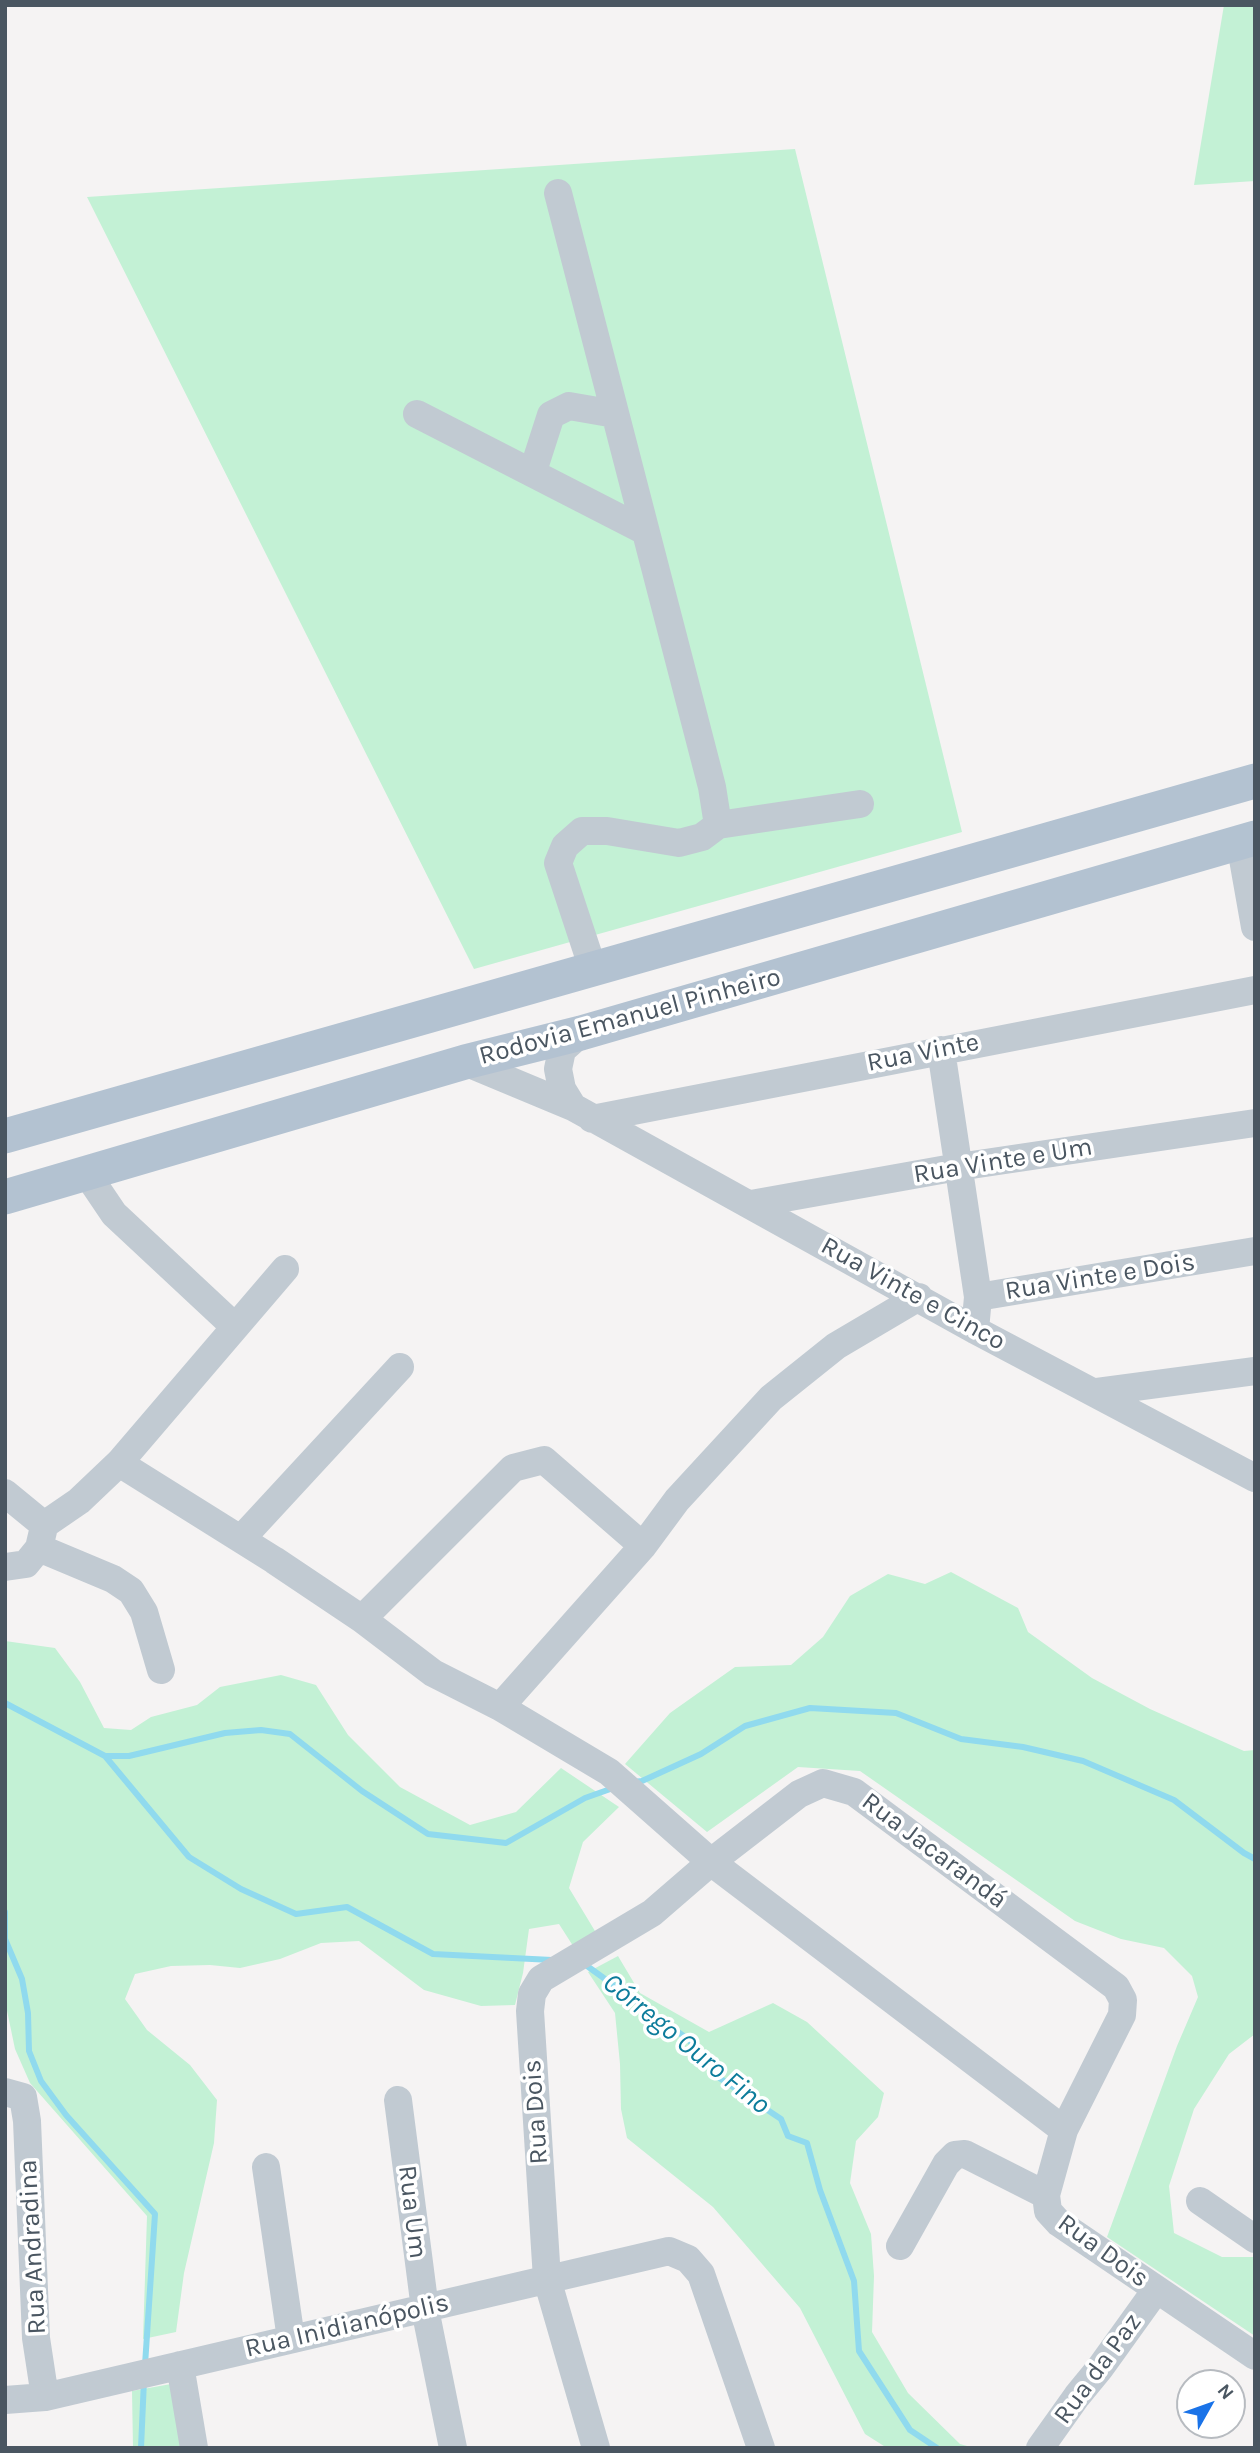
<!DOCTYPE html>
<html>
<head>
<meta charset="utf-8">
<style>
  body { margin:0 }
  #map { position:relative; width:1260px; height:2453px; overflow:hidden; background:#f5f3f3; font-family:Karla,sans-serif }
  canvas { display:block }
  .frame { position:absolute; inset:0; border:7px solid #4a5661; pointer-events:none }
  .north { position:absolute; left:1176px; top:2369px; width:70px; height:70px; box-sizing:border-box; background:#fff; border:2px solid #b7bbc0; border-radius:50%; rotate:50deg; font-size:19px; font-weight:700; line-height:28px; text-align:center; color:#4a5661 }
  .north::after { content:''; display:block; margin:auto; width:24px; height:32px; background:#1a73e8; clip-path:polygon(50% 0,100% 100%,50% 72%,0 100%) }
</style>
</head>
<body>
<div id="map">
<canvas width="1260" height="2453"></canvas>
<div class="frame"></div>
<div class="north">N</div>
</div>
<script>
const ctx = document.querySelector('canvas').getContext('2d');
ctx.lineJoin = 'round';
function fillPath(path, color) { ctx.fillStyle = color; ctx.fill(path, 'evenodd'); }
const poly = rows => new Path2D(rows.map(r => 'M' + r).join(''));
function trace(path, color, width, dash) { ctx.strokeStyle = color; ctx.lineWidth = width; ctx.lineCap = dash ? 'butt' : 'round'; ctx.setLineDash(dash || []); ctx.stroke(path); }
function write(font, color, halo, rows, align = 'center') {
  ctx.font = font + ' Karla,sans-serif'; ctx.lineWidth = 7; ctx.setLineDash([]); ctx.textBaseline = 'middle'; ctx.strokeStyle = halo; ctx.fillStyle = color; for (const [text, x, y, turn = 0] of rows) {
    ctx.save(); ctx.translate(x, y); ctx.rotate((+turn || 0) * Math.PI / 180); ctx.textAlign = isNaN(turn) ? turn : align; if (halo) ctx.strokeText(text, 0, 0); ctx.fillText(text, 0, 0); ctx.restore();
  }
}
fillPath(poly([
  [1224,5,1255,5,1255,181,1194,185],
  [795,149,962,832,474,969,87,197],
  [951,1572,1018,1608,1028,1632,1092,1678,1150,1709,1244,1751,1255,1750,1255,2034,1229,2054,1194,2109,1169,2186,1174,2233,1222,2257,1255,2257,1255,2336,1107,2237,1177,2046,1198,1997,1192,1976,1164,1948,1121,1939,1075,1921,860,1771,798,1767,707,1832,625,1764,670,1713,735,1667,791,1665,823,1637,850,1596,888,1574,925,1584],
  [5,1641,55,1648,80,1682,104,1728,131,1730,151,1717,197,1705,220,1687,281,1675,316,1685,348,1735,400,1787,470,1825,516,1812,561,1768,619,1807,583,1842,569,1888,598,1936,575,1949,559,1924,529,1929,523,1973,515,2005,481,2006,424,1990,359,1941,321,1943,280,1959,240,1968,210,1965,171,1966,135,1974,125,1999,147,2030,190,2065,217,2100,214,2143,184,2273,176,2332,143,2339,147,2216,30,2083,15,2049,5,2001],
  [618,1956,640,1993,709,2032,773,2003,807,2022,884,2093,878,2117,856,2141,850,2183,871,2234,874,2276,872,2332,908,2393,960,2444,974,2448,887,2448,865,2434,800,2308,713,2207,627,2138,621,2109,620,2064,615,2013,588,1972],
  [171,2384,182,2448,133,2448,132,2391]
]), '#c3f1d5');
trace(poly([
  [5,1703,105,1756,189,1857,241,1889,296,1914,347,1907,433,1954,552,1960],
  [105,1756,129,1756,225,1733,261,1730,290,1734,362,1791,428,1834,506,1843,585,1798,616,1787],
  [633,1782,642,1781,701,1754,745,1726,810,1708,896,1713,961,1739,1023,1747,1083,1761,1174,1800,1244,1853,1255,1859],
  [5,1912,5,1939,22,1979,28,2013,29,2051,41,2081,66,2115,155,2214,145,2365],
  [583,1963,689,2040,718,2077,781,2119,788,2136,807,2143,820,2190,854,2281,859,2351,910,2430,937,2448],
  [141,2448,144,2380]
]), '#90daee', 6);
trace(poly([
  [558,193,712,787,718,825,702,837,679,843,607,831,582,831,565,846,558,863,593,969],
  [417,414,645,531],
  [533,471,551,415,569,406,615,414],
  [718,825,860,804],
  [1240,842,1255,927],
  [941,1050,978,1297],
  [465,1062,573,1107,975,1330,1255,1478],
  [573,1107,562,1089,558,1069,562,1050,581,1033],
  [592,1119,1255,990],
  [87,1174,114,1214,234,1326],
  [751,1204,958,1167,1255,1123],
  [975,1330,978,1297,1255,1251],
  [1097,1392,1255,1371],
  [119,1463,274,1560,362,1619,433,1673,500,1707,609,1772,711,1862,1064,2130],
  [5,1493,44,1525],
  [44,1525,79,1501,119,1463,285,1269],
  [241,1539,400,1367],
  [39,1548,113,1579,131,1591,144,1612,161,1670],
  [5,1567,26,1564,39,1548,43,1531],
  [362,1619,513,1468,544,1460,643,1546],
  [500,1707,643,1546,677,1500,771,1398,836,1346,919,1297],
  [5,2092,23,2097,27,2121,36,2338,45,2397],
  [398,2100,425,2309,453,2448],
  [266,2167,291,2339],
  [1200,2201,1255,2239],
  [900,2246,946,2164,955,2155,965,2154,1046,2195],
  [180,2365,194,2448],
  [5,2400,45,2397,669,2251,688,2259,701,2274,761,2448],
  [596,2448,547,2279,530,2011,532,1994,541,1979,652,1913,711,1862,799,1794,823,1783,854,1792,1116,1987,1123,2000,1122,2015,1064,2130,1046,2195,1048,2211,1059,2223,1255,2356],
  [1040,2448,1077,2396,1100,2368,1156,2290]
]), '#c1cad2', 28);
trace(poly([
  [5,1136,1255,781],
  [5,1197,465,1062,581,1033,1255,838]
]), '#b3c2d1', 35);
write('26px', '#4a5661', '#fff', [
  ["Rodovia Emanuel Pinheiro",630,1017,-15],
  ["Rua Vinte",923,1053,-11],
  ["Rua Vinte e Um",1003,1161,-9],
  ["Rua Vinte e Dois",1100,1277,-9],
  ["Rua Vinte e Cinco",913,1294,29],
  ["Rua Jacarandá",934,1851,37],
  ["Rua Dois",536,2112,-94],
  ["Rua Um",412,2212,83],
  ["Rua Andradina",33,2247,-93],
  ["Rua Dois",1103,2251,36],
  ["Rua Inidianópolis",347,2326,-13],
  ["Rua da Paz",1098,2369,-54]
]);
write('italic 28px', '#0c7c9b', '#fff', [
  ["Córrego Ouro Fino",686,2044,39]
]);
</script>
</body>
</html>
